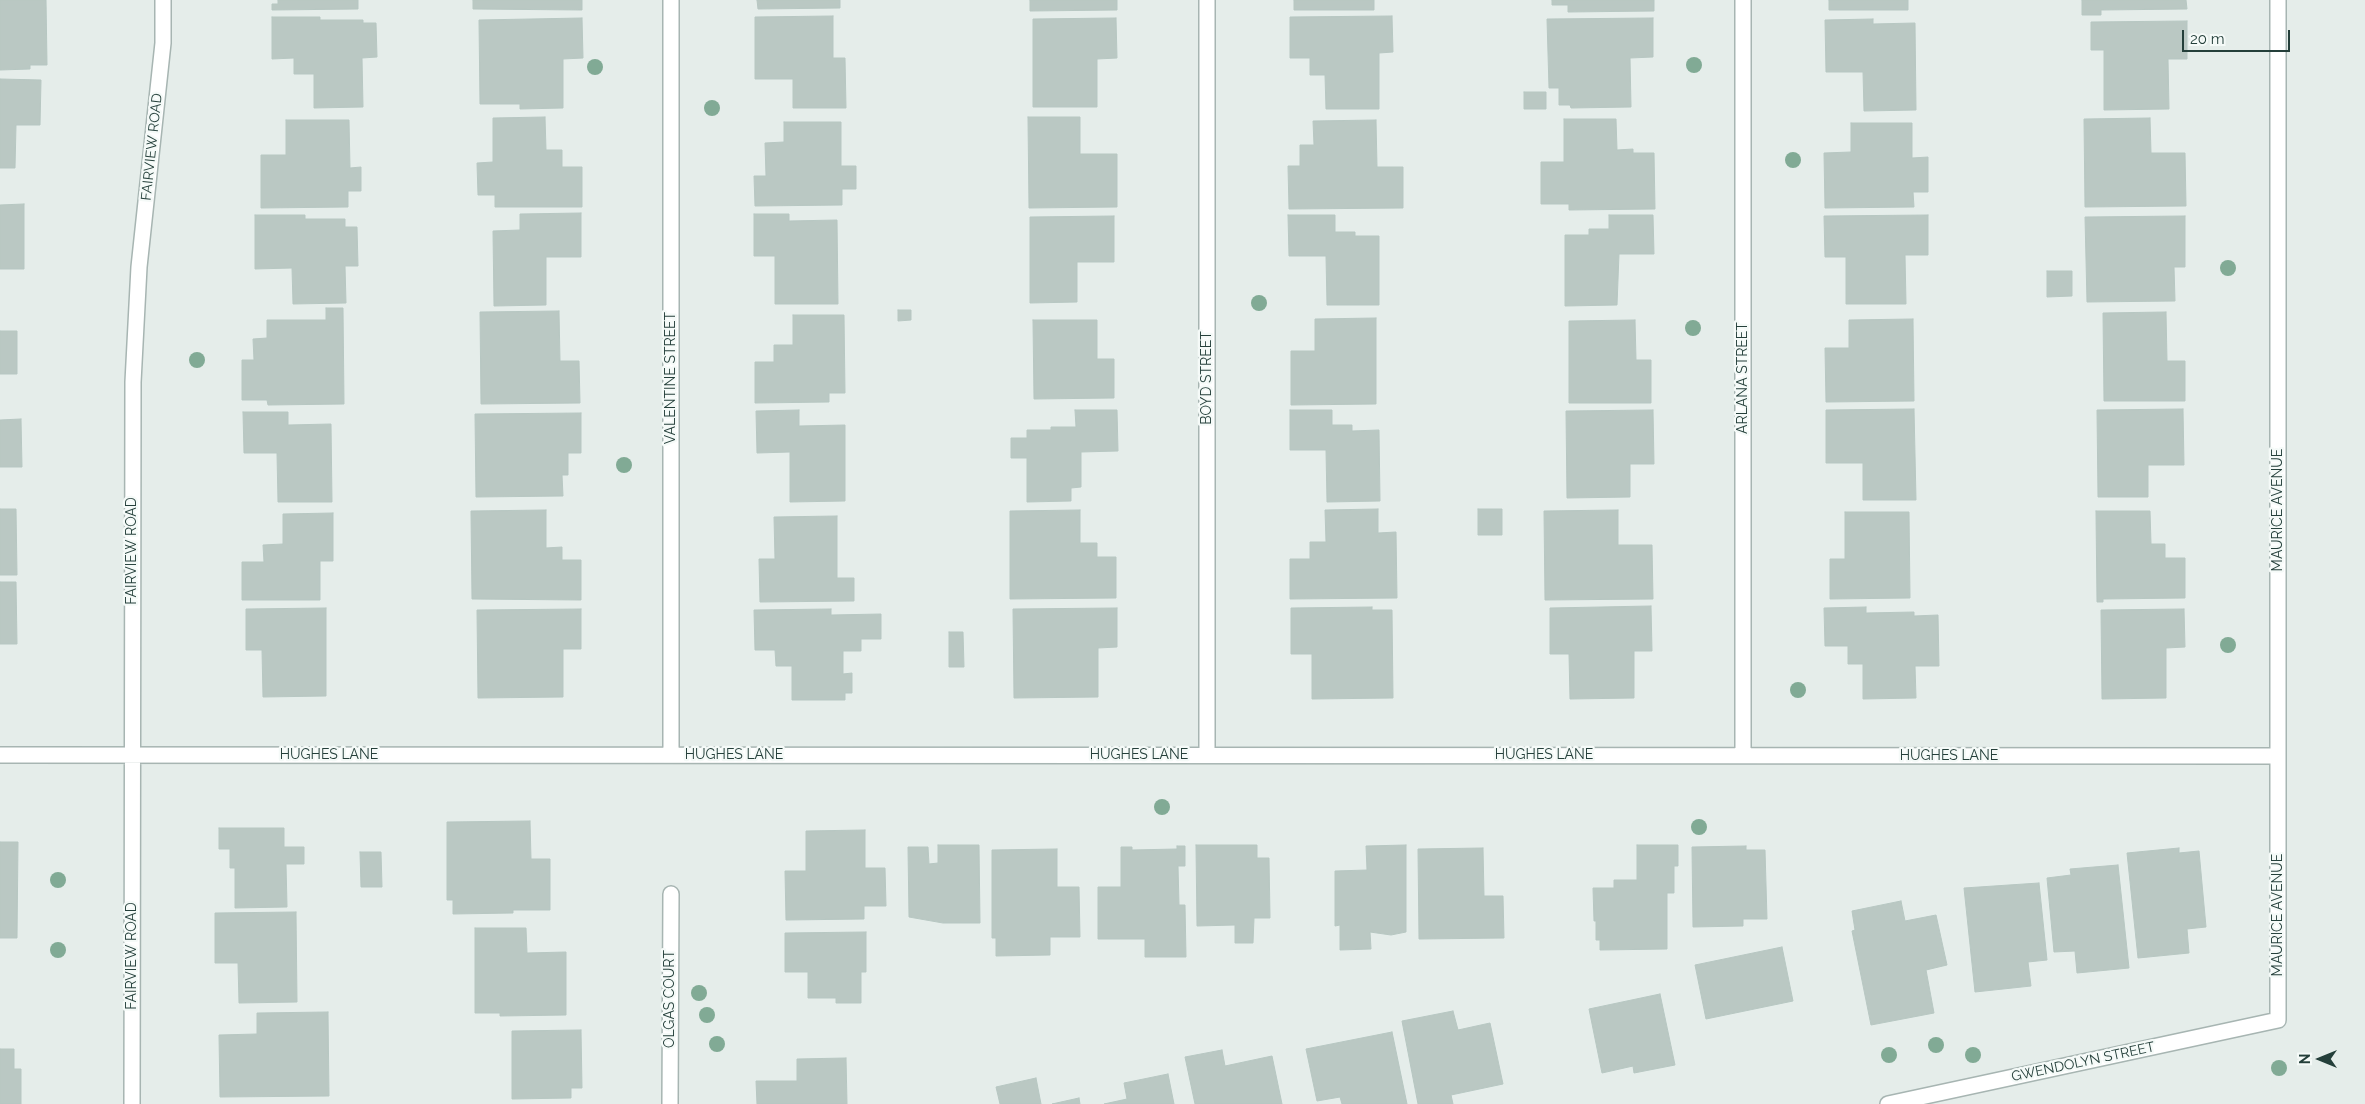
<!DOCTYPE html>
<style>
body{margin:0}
#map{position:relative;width:2365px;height:1104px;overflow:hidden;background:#e5edea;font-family:Raleway,sans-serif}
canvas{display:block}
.north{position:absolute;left:2295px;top:1034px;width:50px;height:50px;-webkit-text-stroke:4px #f5faf8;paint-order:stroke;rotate:270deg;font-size:14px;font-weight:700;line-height:20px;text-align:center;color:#243f3a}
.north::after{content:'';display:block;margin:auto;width:18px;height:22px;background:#243f3a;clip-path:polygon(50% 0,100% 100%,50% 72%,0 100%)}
.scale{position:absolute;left:2182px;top:30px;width:108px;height:22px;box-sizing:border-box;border:2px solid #243f3a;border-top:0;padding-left:6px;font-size:15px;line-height:18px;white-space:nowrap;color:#243f3a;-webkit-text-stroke:4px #f5faf8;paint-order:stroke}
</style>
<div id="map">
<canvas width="2365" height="1104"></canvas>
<div class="north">N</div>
<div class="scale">20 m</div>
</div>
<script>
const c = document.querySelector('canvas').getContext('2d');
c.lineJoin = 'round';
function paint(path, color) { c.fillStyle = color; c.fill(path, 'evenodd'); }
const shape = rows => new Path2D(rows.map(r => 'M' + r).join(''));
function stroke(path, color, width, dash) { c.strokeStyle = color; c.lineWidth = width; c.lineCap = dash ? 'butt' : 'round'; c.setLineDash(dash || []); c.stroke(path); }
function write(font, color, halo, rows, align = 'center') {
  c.font = font + ' Raleway,sans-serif'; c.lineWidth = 4.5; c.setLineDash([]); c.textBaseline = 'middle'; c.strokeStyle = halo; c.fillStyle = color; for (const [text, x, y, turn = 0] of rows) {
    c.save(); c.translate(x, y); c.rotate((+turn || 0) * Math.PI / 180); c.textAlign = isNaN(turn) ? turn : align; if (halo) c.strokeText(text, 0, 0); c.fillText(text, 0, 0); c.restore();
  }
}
const building = shape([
 [0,0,46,0,47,65,30,65,30,69,0,70,0,0],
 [278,0,358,0,358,9,272,10,272,4,278,4,278,0],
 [473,0,582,0,582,10,473,9,473,0],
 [757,0,840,0,840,8,758,9,757,0],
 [1030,0,1117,0,1117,10,1030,11,1030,0],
 [1294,0,1374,0,1374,10,1294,10,1294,0],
 [1552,0,1654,0,1654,11,1568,12,1568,5,1552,5,1552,0],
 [1829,0,1908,0,1908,10,1829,10,1829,0],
 [2082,0,2186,0,2187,9,2101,10,2101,15,2082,15,2082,0],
 [833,16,833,58,845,58,846,108,793,108,793,79,755,79,755,17,833,16],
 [1392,16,1393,52,1379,53,1379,109,1326,109,1325,75,1310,75,1310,58,1290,58,1290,17,1392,16],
 [272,17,320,17,320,20,363,20,363,23,376,23,377,57,362,58,363,107,314,108,314,74,294,74,294,58,272,59,272,17],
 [582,18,583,58,563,59,563,108,520,109,520,104,480,104,479,20,582,18],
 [1116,18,1117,58,1097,59,1097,107,1033,107,1033,19,1116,18],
 [1653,18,1653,57,1630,58,1631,107,1571,108,1570,105,1559,105,1559,88,1549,88,1547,19,1653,18],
 [1873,19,1873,24,1915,23,1916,110,1864,111,1863,72,1826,72,1825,20,1873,19],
 [2187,21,2187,59,2168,59,2169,109,2104,110,2104,50,2091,50,2091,22,2187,21],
 [0,79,41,80,40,125,16,125,15,168,0,168,0,79],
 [1524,92,1546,92,1546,109,1524,109,1524,92],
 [545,117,546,150,562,150,562,167,582,167,582,207,495,207,495,195,478,195,477,163,493,162,493,118,545,117],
 [1028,117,1080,117,1080,154,1117,154,1117,207,1029,208,1028,117],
 [2150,118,2151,153,2185,153,2186,206,2085,207,2084,119,2150,118],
 [1564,119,1616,119,1617,150,1633,149,1633,153,1654,153,1655,209,1569,210,1569,204,1541,204,1541,162,1564,162,1564,119],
 [286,120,349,120,350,168,361,167,361,191,348,191,348,207,261,208,261,155,286,155,286,120],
 [1376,120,1377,167,1403,167,1403,208,1289,209,1288,166,1300,166,1300,145,1314,145,1313,121,1376,120],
 [784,122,841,122,841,166,856,166,856,189,842,189,842,205,755,206,754,176,766,176,765,143,784,142,784,122],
 [1851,123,1912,123,1912,158,1928,157,1928,192,1913,192,1914,207,1825,208,1824,153,1851,152,1851,123],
 [24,204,24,269,0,269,0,205,24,204],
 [581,213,581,257,546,257,546,305,494,306,493,231,520,230,520,214,581,213],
 [754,214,789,214,789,221,837,220,838,304,775,304,775,256,754,256,754,214],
 [255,215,305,215,305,219,345,219,345,227,357,227,358,266,345,266,346,303,293,304,292,268,255,269,255,215],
 [1288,215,1335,215,1335,232,1355,232,1355,236,1379,236,1379,305,1327,305,1326,256,1289,256,1288,215],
 [1609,215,1653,215,1654,254,1619,254,1617,305,1565,306,1565,235,1589,235,1589,229,1609,229,1609,215],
 [1928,215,1928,255,1905,255,1906,304,1846,304,1846,257,1825,257,1824,216,1928,215],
 [1114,216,1114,262,1077,262,1077,302,1030,303,1030,217,1114,216],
 [2185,216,2185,267,2174,267,2175,301,2087,302,2085,217,2185,216],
 [2047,271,2072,271,2072,296,2047,297,2047,271],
 [326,308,343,308,344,404,268,405,267,400,242,400,242,360,254,360,253,339,267,338,267,320,326,320,326,308],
 [898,310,911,310,911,320,898,321,898,310],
 [559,311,560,361,579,361,580,403,481,404,480,312,559,311],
 [2166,312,2167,361,2185,361,2185,401,2104,401,2103,313,2166,312],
 [793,315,844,315,845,393,829,393,829,402,755,403,755,362,774,362,774,345,793,345,793,315],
 [1376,318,1376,404,1291,405,1291,351,1315,351,1315,319,1376,318],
 [1913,319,1914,401,1826,402,1825,348,1849,348,1849,320,1913,319],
 [1033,320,1097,320,1097,359,1114,359,1114,398,1034,399,1033,320],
 [1635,320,1636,360,1651,360,1651,403,1569,403,1569,321,1635,320],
 [0,331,17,331,17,374,0,374,0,331],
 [1914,409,1916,500,1863,500,1863,463,1826,463,1826,410,1914,409],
 [2183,409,2184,465,2148,465,2148,497,2098,497,2097,410,2183,409],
 [799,410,799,426,845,425,845,501,790,502,790,452,757,453,756,411,799,410],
 [1075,410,1117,410,1118,451,1081,452,1081,487,1071,488,1071,501,1027,502,1027,458,1011,458,1011,438,1027,438,1027,430,1051,430,1051,427,1076,427,1075,410],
 [1290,410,1332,410,1332,425,1352,425,1352,431,1379,430,1380,501,1327,502,1326,450,1290,450,1290,410],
 [1653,410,1654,464,1630,464,1630,497,1567,498,1566,411,1653,410],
 [243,412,288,412,288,425,331,424,332,502,278,502,277,453,244,453,243,412],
 [581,413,581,453,568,453,568,475,562,475,563,496,476,497,475,414,581,413],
 [21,419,22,467,0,467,0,420,21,419],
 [0,509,16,509,17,575,0,575,0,509],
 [1378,509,1378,533,1396,532,1397,598,1290,599,1290,559,1310,559,1310,542,1326,542,1325,510,1378,509],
 [1478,509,1502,509,1502,535,1478,535,1478,509],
 [546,510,546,548,562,547,562,560,581,560,581,600,472,599,471,511,546,510],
 [1080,510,1080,543,1097,543,1097,557,1116,557,1116,598,1010,599,1010,511,1080,510],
 [1618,510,1618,545,1652,545,1653,599,1545,600,1544,511,1618,510],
 [2096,511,2150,511,2151,544,2165,544,2165,558,2185,558,2185,598,2103,599,2103,602,2097,602,2096,511],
 [1845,512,1909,512,1910,598,1830,599,1830,559,1845,559,1845,512],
 [333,513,333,561,320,561,320,600,242,600,242,562,264,562,263,545,283,544,283,514,333,513],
 [837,516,837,578,854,578,854,601,760,602,759,559,775,559,774,517,837,516],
 [0,582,16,582,17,644,0,644,0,582],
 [1651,606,1652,651,1634,651,1634,698,1570,699,1569,654,1550,654,1550,608,1651,606],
 [1372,607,1372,610,1392,610,1393,698,1312,699,1312,654,1291,654,1291,608,1372,607],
 [1866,607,1866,613,1914,612,1914,616,1938,615,1939,666,1915,666,1916,698,1863,699,1863,664,1848,664,1848,646,1825,646,1824,608,1866,607],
 [326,608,326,696,263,697,262,650,246,650,246,609,326,608],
 [1117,608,1117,647,1098,648,1098,697,1014,698,1013,609,1117,608],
 [581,609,581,649,563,649,563,697,478,698,477,610,581,609],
 [831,609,831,615,881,614,881,639,861,639,861,651,843,651,843,674,852,673,852,693,845,693,845,700,792,700,792,666,776,666,775,650,755,650,754,610,831,609],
 [2184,609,2185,647,2166,648,2166,698,2102,699,2101,610,2184,609],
 [949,632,963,632,964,667,949,667,949,632],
 [530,821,531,859,550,859,550,910,513,910,513,913,453,914,453,900,447,900,447,822,530,821],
 [219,828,284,828,284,847,304,847,304,864,286,864,287,907,235,908,235,868,230,868,230,849,219,849,219,828],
 [865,830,865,868,885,868,886,906,864,906,864,919,786,920,785,871,806,871,806,831,865,830],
 [0,842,18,842,17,938,0,938,0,842],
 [938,845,979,845,980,923,943,923,909,917,908,847,928,847,929,864,938,863,938,845],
 [1196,845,1257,845,1257,858,1269,858,1270,918,1254,918,1253,943,1235,943,1235,925,1197,926,1196,845],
 [1406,845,1406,932,1391,935,1370,932,1371,949,1340,950,1340,925,1335,926,1335,871,1367,870,1366,846,1406,845],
 [1637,845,1678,845,1678,866,1674,866,1674,893,1667,893,1667,949,1600,950,1600,940,1596,940,1596,921,1594,921,1593,888,1614,888,1614,880,1637,880,1637,845],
 [1177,846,1185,846,1185,866,1178,866,1179,905,1185,905,1186,957,1145,957,1145,939,1098,939,1098,887,1121,887,1121,847,1132,847,1132,850,1177,849,1177,846],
 [1746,846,1746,850,1765,850,1767,919,1743,919,1743,926,1693,927,1692,847,1746,846],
 [1483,848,1484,896,1503,896,1504,938,1419,939,1418,849,1483,848],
 [2179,848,2179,853,2199,851,2206,927,2187,929,2189,953,2138,958,2127,853,2179,848],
 [1057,849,1057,887,1079,887,1080,937,1050,937,1050,955,996,956,996,938,992,938,992,850,1057,849],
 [360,852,381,852,382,887,361,887,360,852],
 [2118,865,2129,968,2077,973,2075,951,2054,952,2047,878,2071,875,2070,869,2118,865],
 [2039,883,2047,960,2028,962,2031,986,1975,992,1964,888,2039,883],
 [1901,901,1905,921,1936,915,1947,965,1926,970,1934,1013,1871,1025,1852,931,1855,930,1852,911,1901,901],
 [296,912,297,1002,239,1003,238,963,215,963,215,913,296,912],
 [475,928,526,928,527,953,566,952,566,1015,500,1016,500,1013,475,1013,475,928],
 [866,932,866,972,861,972,861,1003,836,1003,836,998,808,998,808,972,785,972,785,933,866,932],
 [1782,947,1793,1001,1706,1019,1695,965,1782,947],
 [1660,994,1675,1065,1634,1073,1633,1066,1602,1073,1589,1009,1660,994],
 [1453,1011,1458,1030,1490,1023,1503,1084,1451,1095,1453,1104,1418,1104,1402,1021,1453,1011],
 [328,1012,329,1096,220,1097,219,1035,257,1034,257,1013,328,1012],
 [581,1030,582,1088,571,1088,571,1098,512,1099,512,1031,581,1030],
 [1392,1032,1407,1104,1342,1104,1340,1097,1317,1101,1306,1049,1392,1032],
 [0,1049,14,1049,14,1069,21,1069,21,1104,0,1104,0,1049],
 [1222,1050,1225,1066,1272,1056,1282,1104,1195,1104,1185,1057,1222,1050],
 [846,1058,847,1104,757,1104,756,1081,797,1081,797,1059,846,1058],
 [1168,1074,1174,1104,1104,1104,1127,1099,1124,1083,1168,1074],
 [1036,1078,1041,1104,1000,1104,996,1087,1036,1078],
 [1079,1098,1080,1104,1052,1104,1079,1098]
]);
const minor = shape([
 [1743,0,1743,756],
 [0,755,2278,756],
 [671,755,671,0],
 [1207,755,1207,0],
 [132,1104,133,382,139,267,163,43,163,0],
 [670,1104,671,894],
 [1888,1104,2278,1020,2278,0]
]);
const trees = [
 [1694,65],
 [595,67],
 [712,108],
 [1793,160],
 [2228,268],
 [1259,303],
 [1693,328],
 [197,360],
 [624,465],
 [2228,645],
 [1798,690],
 [1162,807],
 [1699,827],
 [58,880],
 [58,950],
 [699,993],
 [707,1015],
 [717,1044],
 [1936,1045],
 [1889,1055],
 [1973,1055],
 [2279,1068]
];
const streetNames = [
 ["FAIRVIEW ROAD",152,147,-84],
 ["VALENTINE STREET",671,378,-90],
 ["BOYD STREET",1207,378,-90],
 ["ARLANA STREET",1743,378,-90],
 ["MAURICE AVENUE",2278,510,-90],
 ["FAIRVIEW ROAD",132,551,-90],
 ["HUGHES LANE",329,755],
 ["HUGHES LANE",734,755],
 ["HUGHES LANE",1139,755],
 ["HUGHES LANE",1544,755],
 ["HUGHES LANE",1949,756],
 ["MAURICE AVENUE",2278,915,-90],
 ["FAIRVIEW ROAD",132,956,-90],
 ["OLGAS COURT",670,999,-90],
 ["GWENDOLYN STREET",2083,1062,-12]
];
paint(building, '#bac8c3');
stroke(building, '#b7c7c2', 1);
stroke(minor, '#a7b5b2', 18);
stroke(minor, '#fff', 15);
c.fillStyle = '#81aa95';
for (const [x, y] of trees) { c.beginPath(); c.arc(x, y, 8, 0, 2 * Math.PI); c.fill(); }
write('14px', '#243f3a', '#f5faf8', streetNames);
</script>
